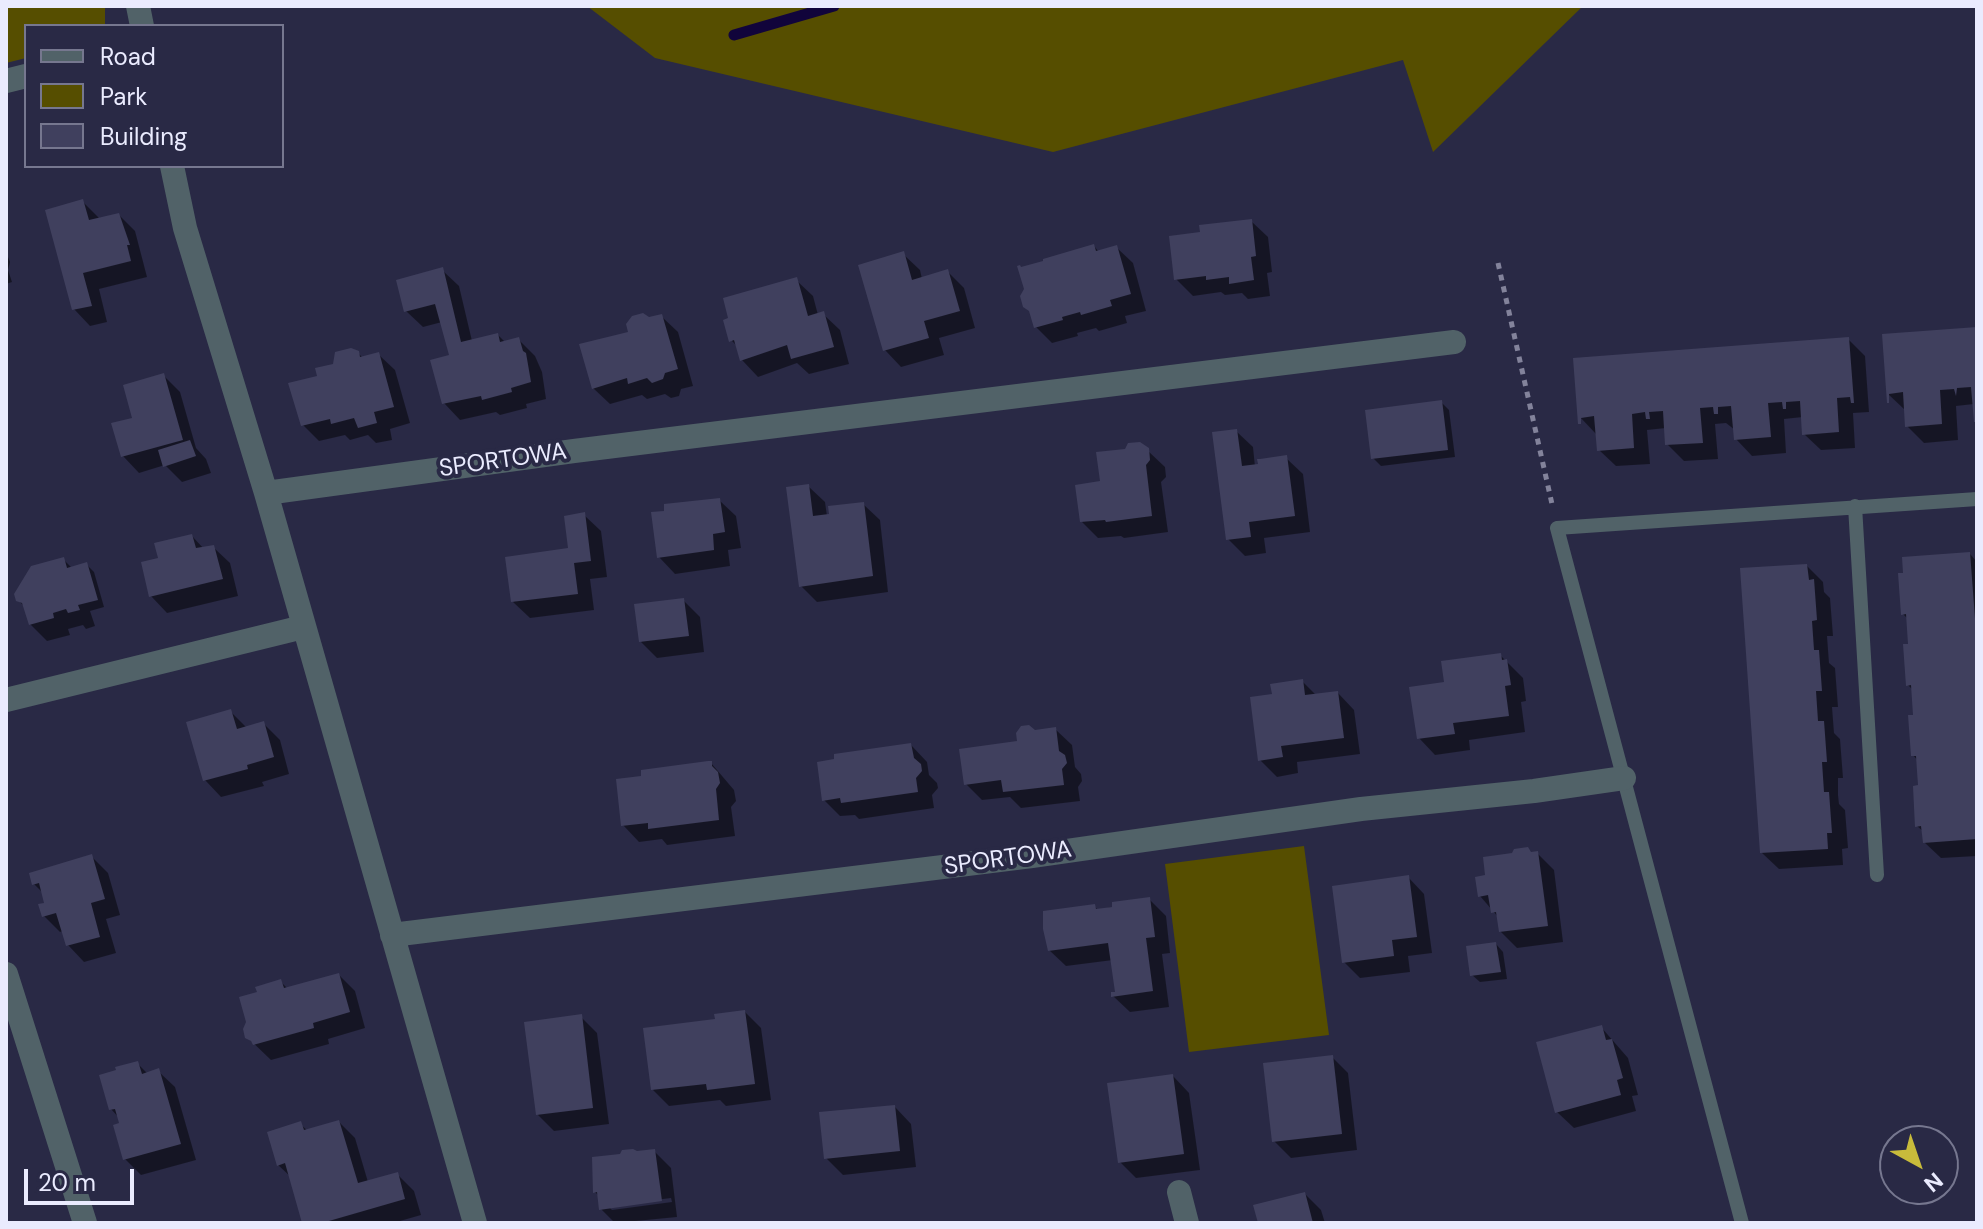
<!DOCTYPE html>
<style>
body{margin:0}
#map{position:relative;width:1983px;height:1229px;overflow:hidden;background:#292945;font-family:"DM Sans",sans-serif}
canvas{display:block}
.frame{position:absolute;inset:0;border:8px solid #eaebfe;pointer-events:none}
.legend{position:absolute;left:24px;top:24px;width:260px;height:144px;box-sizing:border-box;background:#292945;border:2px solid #76778f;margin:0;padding:10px 14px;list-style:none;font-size:24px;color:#eaebfe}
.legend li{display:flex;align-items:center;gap:16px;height:40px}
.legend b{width:40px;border:2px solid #76778f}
.north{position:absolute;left:1879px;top:1125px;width:80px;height:80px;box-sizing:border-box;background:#292945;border:2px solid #76778f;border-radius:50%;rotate:140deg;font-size:22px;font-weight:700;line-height:32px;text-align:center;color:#eaebfe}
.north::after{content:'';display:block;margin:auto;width:28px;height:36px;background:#c8bb3b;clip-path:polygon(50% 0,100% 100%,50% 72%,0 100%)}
.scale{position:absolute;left:24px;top:1169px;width:110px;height:36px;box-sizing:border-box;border:4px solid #eaebfe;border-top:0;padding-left:10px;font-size:24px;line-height:28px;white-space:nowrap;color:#eaebfe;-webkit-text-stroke:6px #292945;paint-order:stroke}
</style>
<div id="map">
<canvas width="1983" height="1229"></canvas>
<div class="frame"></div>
<ul class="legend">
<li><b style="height:10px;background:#516268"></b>Road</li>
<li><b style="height:22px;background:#564e00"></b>Park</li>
<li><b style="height:22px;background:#40405e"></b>Building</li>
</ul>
<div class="north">N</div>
<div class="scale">20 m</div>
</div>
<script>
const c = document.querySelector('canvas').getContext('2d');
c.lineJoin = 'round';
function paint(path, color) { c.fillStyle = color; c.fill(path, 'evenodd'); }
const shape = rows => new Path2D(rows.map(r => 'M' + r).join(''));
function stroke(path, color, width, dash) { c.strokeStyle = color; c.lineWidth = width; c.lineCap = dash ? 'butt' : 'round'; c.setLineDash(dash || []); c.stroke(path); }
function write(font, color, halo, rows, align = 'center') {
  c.font = font + ' "DM Sans",sans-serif'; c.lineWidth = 8; c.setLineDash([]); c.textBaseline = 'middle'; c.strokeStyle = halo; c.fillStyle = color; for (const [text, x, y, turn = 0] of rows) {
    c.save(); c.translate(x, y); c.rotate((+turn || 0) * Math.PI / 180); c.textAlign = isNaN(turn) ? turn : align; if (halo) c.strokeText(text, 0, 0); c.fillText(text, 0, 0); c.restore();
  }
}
const green = shape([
 [6,6,105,6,105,26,26,26,26,58,6,63],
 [587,6,1583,6,1433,152,1403,60,1053,152,655,58],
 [1304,846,1329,1035,1189,1052,1165,864]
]);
const shadow = shape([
 [83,202,99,218,119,215,135,231,147,277,99,289,107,322,90,326,74,309],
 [1251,221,1268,237,1272,272,1267,273,1270,296,1248,299,1242,293,1225,295,1221,292,1193,296,1176,279,1202,234],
 [1094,246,1099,252,1116,247,1133,263,1146,311,1125,316,1127,323,1099,331,1096,328,1077,333,1078,336,1052,343,1036,327],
 [6,252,10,262,8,270,12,282,6,284],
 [903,254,920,270,922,279,947,271,964,288,975,328,939,338,944,355,901,367,885,350],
 [442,270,459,286,472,341,498,335,506,343,519,340,535,356,542,372,546,399,526,404,527,408,500,415,496,412,460,420,444,403,452,356,442,322,423,327,406,311],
 [796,280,813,296,818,315,823,314,840,330,849,364,809,374,797,363,758,377,742,360,739,348,731,340],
 [661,316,678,332,693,386,681,389,679,396,671,398,665,394,647,399,642,395,610,404,593,388,630,333,649,319],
 [1977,329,1977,422,1974,404,1956,406,1958,440,1924,443,1907,426,1905,410,1888,394],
 [1848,339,1865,356,1869,412,1853,413,1855,448,1821,450,1804,434,1803,417,1784,419,1786,453,1752,456,1736,439,1735,430,1726,423,1715,424,1718,459,1684,461,1667,444,1666,428,1647,430,1650,464,1616,466,1599,450,1596,434,1580,417],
 [358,353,363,358,378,354,395,370,410,423,390,429,392,440,376,443,368,435,350,440,345,435,319,441,303,425,319,377],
 [163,375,180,392,196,448,206,459,211,473,182,482,165,465,139,473,123,456,134,419],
 [1441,402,1449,410,1455,457,1381,466,1373,458],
 [1236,431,1253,447,1255,467,1286,458,1303,474,1310,532,1264,538,1266,553,1245,556,1228,539],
 [1147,450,1165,467,1166,477,1161,482,1168,532,1124,538,1121,536,1098,538,1082,522],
 [808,486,825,502,827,516,863,504,880,520,888,592,817,602,801,586],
 [719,500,736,516,741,548,728,550,730,566,675,574,659,557],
 [584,515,601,531,607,577,590,579,594,610,530,618,513,602,570,550],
 [192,536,204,549,213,547,230,563,238,596,167,613,151,596,160,559],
 [1970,554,1977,562,1977,856,1941,858,1924,842,1924,832,1917,826,1920,787,1918,761,1913,755,1915,716,1914,691,1908,685,1910,646,1909,620,1903,614],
 [63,559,72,568,86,564,94,572,104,607,90,611,95,626,86,629,83,625,68,629,70,635,47,641,30,624,26,608,18,600],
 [1807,566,1823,582,1824,592,1830,598,1833,636,1827,636,1829,663,1835,668,1838,707,1832,707,1834,733,1840,739,1843,778,1838,778,1838,795,1839,804,1845,810,1848,848,1842,849,1843,865,1779,869,1762,853],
 [683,600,700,617,704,652,657,658,641,642],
 [1500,655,1523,678,1526,701,1521,702,1525,732,1469,740,1470,750,1435,755,1419,738,1446,683],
 [1302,681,1317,696,1338,693,1354,710,1360,754,1297,762,1298,773,1277,777,1260,760,1274,696],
 [230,711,247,728,263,723,280,740,289,774,262,782,264,786,221,797,205,780],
 [1055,729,1072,745,1075,767,1081,774,1082,781,1078,787,1080,801,1021,808,1010,797,982,800,966,784,1034,732],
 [911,745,927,762,929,775,937,783,938,788,932,795,934,808,859,819,855,815,840,816,824,800],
 [711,763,734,790,736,801,731,807,735,836,667,845,662,839,639,842,623,825],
 [1537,853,1554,870,1563,942,1517,948,1500,931,1499,918,1480,896,1488,877,1513,855],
 [92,857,108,873,120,915,106,919,116,953,84,962,68,945,63,931,60,932,44,916,47,904,44,894,34,884],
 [1408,877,1424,894,1432,953,1408,956,1410,972,1360,978,1344,962],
 [1149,899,1166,916,1170,953,1162,954,1169,1007,1130,1012,1113,996,1118,993,1113,960,1066,966,1049,950,1094,906,1098,910],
 [1496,944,1503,952,1507,979,1480,982,1472,975],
 [339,975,355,991,365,1028,328,1039,329,1044,271,1060,247,1037,248,1023,260,993,280,981,288,989],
 [745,1012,761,1028,771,1100,726,1106,720,1100,669,1106,653,1090,717,1021],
 [581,1017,597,1033,609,1124,554,1131,538,1115],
 [1601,1027,1628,1058,1638,1095,1632,1096,1636,1111,1574,1128,1557,1112],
 [1332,1057,1348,1073,1357,1150,1291,1158,1274,1141],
 [137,1063,148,1074,158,1071,175,1087,196,1160,141,1175,125,1159,120,1119,111,1109],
 [1173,1076,1189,1093,1200,1170,1136,1178,1120,1162],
 [895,1107,911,1124,916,1167,843,1175,826,1158],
 [339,1122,355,1138,368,1182,397,1174,414,1191,421,1215,393,1223,304,1223,291,1177,278,1165,300,1124,308,1131],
 [654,1151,671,1168,677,1217,615,1223,601,1209,599,1196,595,1192],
 [671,1198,672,1202,612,1210,608,1206],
 [1305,1194,1321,1210,1325,1223,1260,1223]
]);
const stream = shape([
 [734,35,834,6]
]);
const building = shape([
 [83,199,89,220,119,213,130,245,127,245,131,261,83,273,92,306,72,310,45,210],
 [1252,219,1256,256,1251,257,1254,280,1229,284,1229,277,1206,280,1206,276,1174,280,1169,236,1200,232,1199,225],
 [1094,244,1096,251,1117,245,1131,294,1110,300,1112,306,1081,315,1080,312,1062,317,1063,320,1034,328,1029,311,1023,307,1020,296,1024,289,1017,266,1020,265,1021,267,1043,261,1043,259],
 [904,251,912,280,948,269,960,311,924,321,929,338,883,351,858,265],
 [443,267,461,342,498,333,500,342,519,337,523,351,526,353,531,382,511,388,512,392,482,400,481,396,442,404,430,360,449,355,435,304,404,312,396,280],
 [797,277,808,316,824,311,834,347,791,359,787,345,740,361,734,340,729,342,723,320,728,318,723,298],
 [643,313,649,317,662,314,678,369,665,373,663,379,652,383,647,378,628,384,627,378,592,389,579,344,628,332,626,324,632,316],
 [1977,327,1977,422,1974,422,1971,387,1957,388,1956,396,1954,389,1940,390,1942,424,1905,427,1903,392,1889,394,1889,403,1887,403,1882,334],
 [1849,337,1854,403,1851,403,1850,397,1837,398,1839,432,1802,435,1800,401,1786,402,1786,409,1783,409,1782,402,1768,403,1771,437,1734,440,1731,406,1718,407,1718,414,1714,414,1713,407,1700,408,1703,443,1665,445,1663,411,1649,412,1650,419,1646,419,1645,412,1632,414,1634,448,1597,451,1594,416,1581,418,1581,424,1578,424,1573,358],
 [351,348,359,351,360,357,379,352,394,407,374,412,377,423,358,428,354,418,331,424,330,419,301,426,288,383,317,376,315,368,333,364,335,352],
 [164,373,183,440,121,457,111,423,132,418,123,385],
 [1442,400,1448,450,1371,459,1365,410],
 [1237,429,1242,466,1258,464,1257,459,1260,459,1287,455,1295,516,1249,522,1251,537,1226,540,1212,432],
 [190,440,196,456,163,467,158,450],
 [1140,442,1149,448,1150,460,1146,465,1152,516,1106,522,1105,520,1080,522,1075,485,1100,481,1096,452,1125,449,1128,443],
 [809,484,813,516,829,514,828,506,864,502,873,576,799,587,786,487],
 [720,498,725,532,713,534,714,550,657,558,651,512,664,511,664,504],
 [585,512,591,561,574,563,578,594,511,602,505,557,568,548,564,516],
 [192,534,196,548,214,545,223,579,149,597,141,562,158,558,154,543],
 [1970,552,1977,645,1977,839,1923,843,1921,826,1915,827,1913,786,1918,785,1917,771,1916,756,1911,756,1908,715,1913,715,1911,685,1906,686,1903,644,1908,644,1906,614,1901,615,1898,573,1903,573,1902,557],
 [64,557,67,568,87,562,98,600,78,605,80,610,68,613,66,609,53,613,54,618,29,625,22,603,16,601,14,594,31,566],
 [1807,564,1809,580,1814,579,1817,620,1812,621,1814,650,1819,650,1822,691,1816,691,1818,721,1824,721,1827,762,1822,762,1824,792,1829,792,1832,833,1827,833,1828,849,1760,853,1740,568],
 [684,598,689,636,639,642,634,604],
 [1501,653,1502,660,1507,659,1511,685,1505,686,1509,716,1453,723,1455,734,1417,739,1409,687,1444,682,1441,661],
 [1303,679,1305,695,1338,691,1344,738,1281,746,1283,757,1258,761,1250,697,1272,694,1270,684],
 [231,709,237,729,264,721,274,757,247,765,248,769,203,781,186,722],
 [1029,725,1035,730,1056,727,1059,751,1065,755,1067,763,1062,769,1064,785,1003,792,1001,780,964,785,959,749,1017,741,1016,733,1021,726],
 [911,743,914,758,921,764,922,771,916,778,918,792,841,803,840,798,822,801,817,762,834,759,834,754],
 [708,761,712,761,712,766,718,772,720,783,716,789,719,820,648,829,648,823,621,826,616,779,641,776,641,770],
 [1528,847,1531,852,1538,851,1548,926,1499,932,1496,912,1491,913,1488,895,1478,897,1475,877,1485,875,1483,857,1512,853,1514,849],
 [92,854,105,899,91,903,100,937,66,946,56,913,42,917,38,904,44,903,39,883,32,885,29,873],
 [1409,875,1417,937,1392,940,1394,956,1342,963,1332,886],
 [1150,897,1155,937,1146,938,1153,991,1111,997,1111,992,1115,992,1108,943,1048,951,1043,929,1043,911,1095,904,1096,909,1112,907,1112,902],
 [1496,942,1501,972,1470,976,1466,946],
 [339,973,350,1012,313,1023,314,1028,253,1045,251,1041,245,1038,243,1029,246,1022,239,997,257,992,255,987,281,979,284,988],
 [745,1010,755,1084,707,1090,706,1084,651,1090,643,1028,715,1019,714,1014],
 [582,1014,593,1108,536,1115,524,1022],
 [1602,1025,1606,1040,1612,1039,1623,1078,1617,1080,1621,1095,1555,1113,1536,1042],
 [1333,1055,1342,1134,1272,1142,1263,1063],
 [138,1061,142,1074,159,1068,181,1144,123,1160,113,1125,119,1123,115,1109,109,1110,99,1075,116,1070,115,1067],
 [1173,1074,1184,1154,1118,1163,1107,1083],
 [895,1105,900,1151,824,1159,819,1112],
 [339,1120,358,1183,398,1172,405,1199,322,1223,302,1223,285,1163,277,1166,267,1132,301,1121,304,1130],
 [633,1149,637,1151,655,1149,662,1201,599,1210,597,1192,593,1193,592,1157,620,1154,622,1150],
 [1305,1192,1313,1223,1258,1223,1253,1205]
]);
const path = shape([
 [1498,263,1552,504]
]);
const lane = shape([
 [1855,506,1877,875],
 [1742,1223,1557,528,1977,499]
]);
const street = shape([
 [138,6,142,26],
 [6,81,26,76],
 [172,166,185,228,266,493,475,1223],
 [266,493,574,451,1454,342],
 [6,700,303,627],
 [392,935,1032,856,1361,809,1534,791,1624,778],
 [6,974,85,1223],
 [1179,1192,1187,1223]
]);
const streetNames = [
 ["SPORTOWA",503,461,-8],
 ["SPORTOWA",1008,859,-8]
];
paint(green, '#564e00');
paint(shadow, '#0007');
stroke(stream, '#11043b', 11);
paint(building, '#40405e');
stroke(path, '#83839b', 5, [6, 6]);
stroke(lane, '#516268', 14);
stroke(street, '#516268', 24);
write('24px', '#eaebfe', '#292945', streetNames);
</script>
